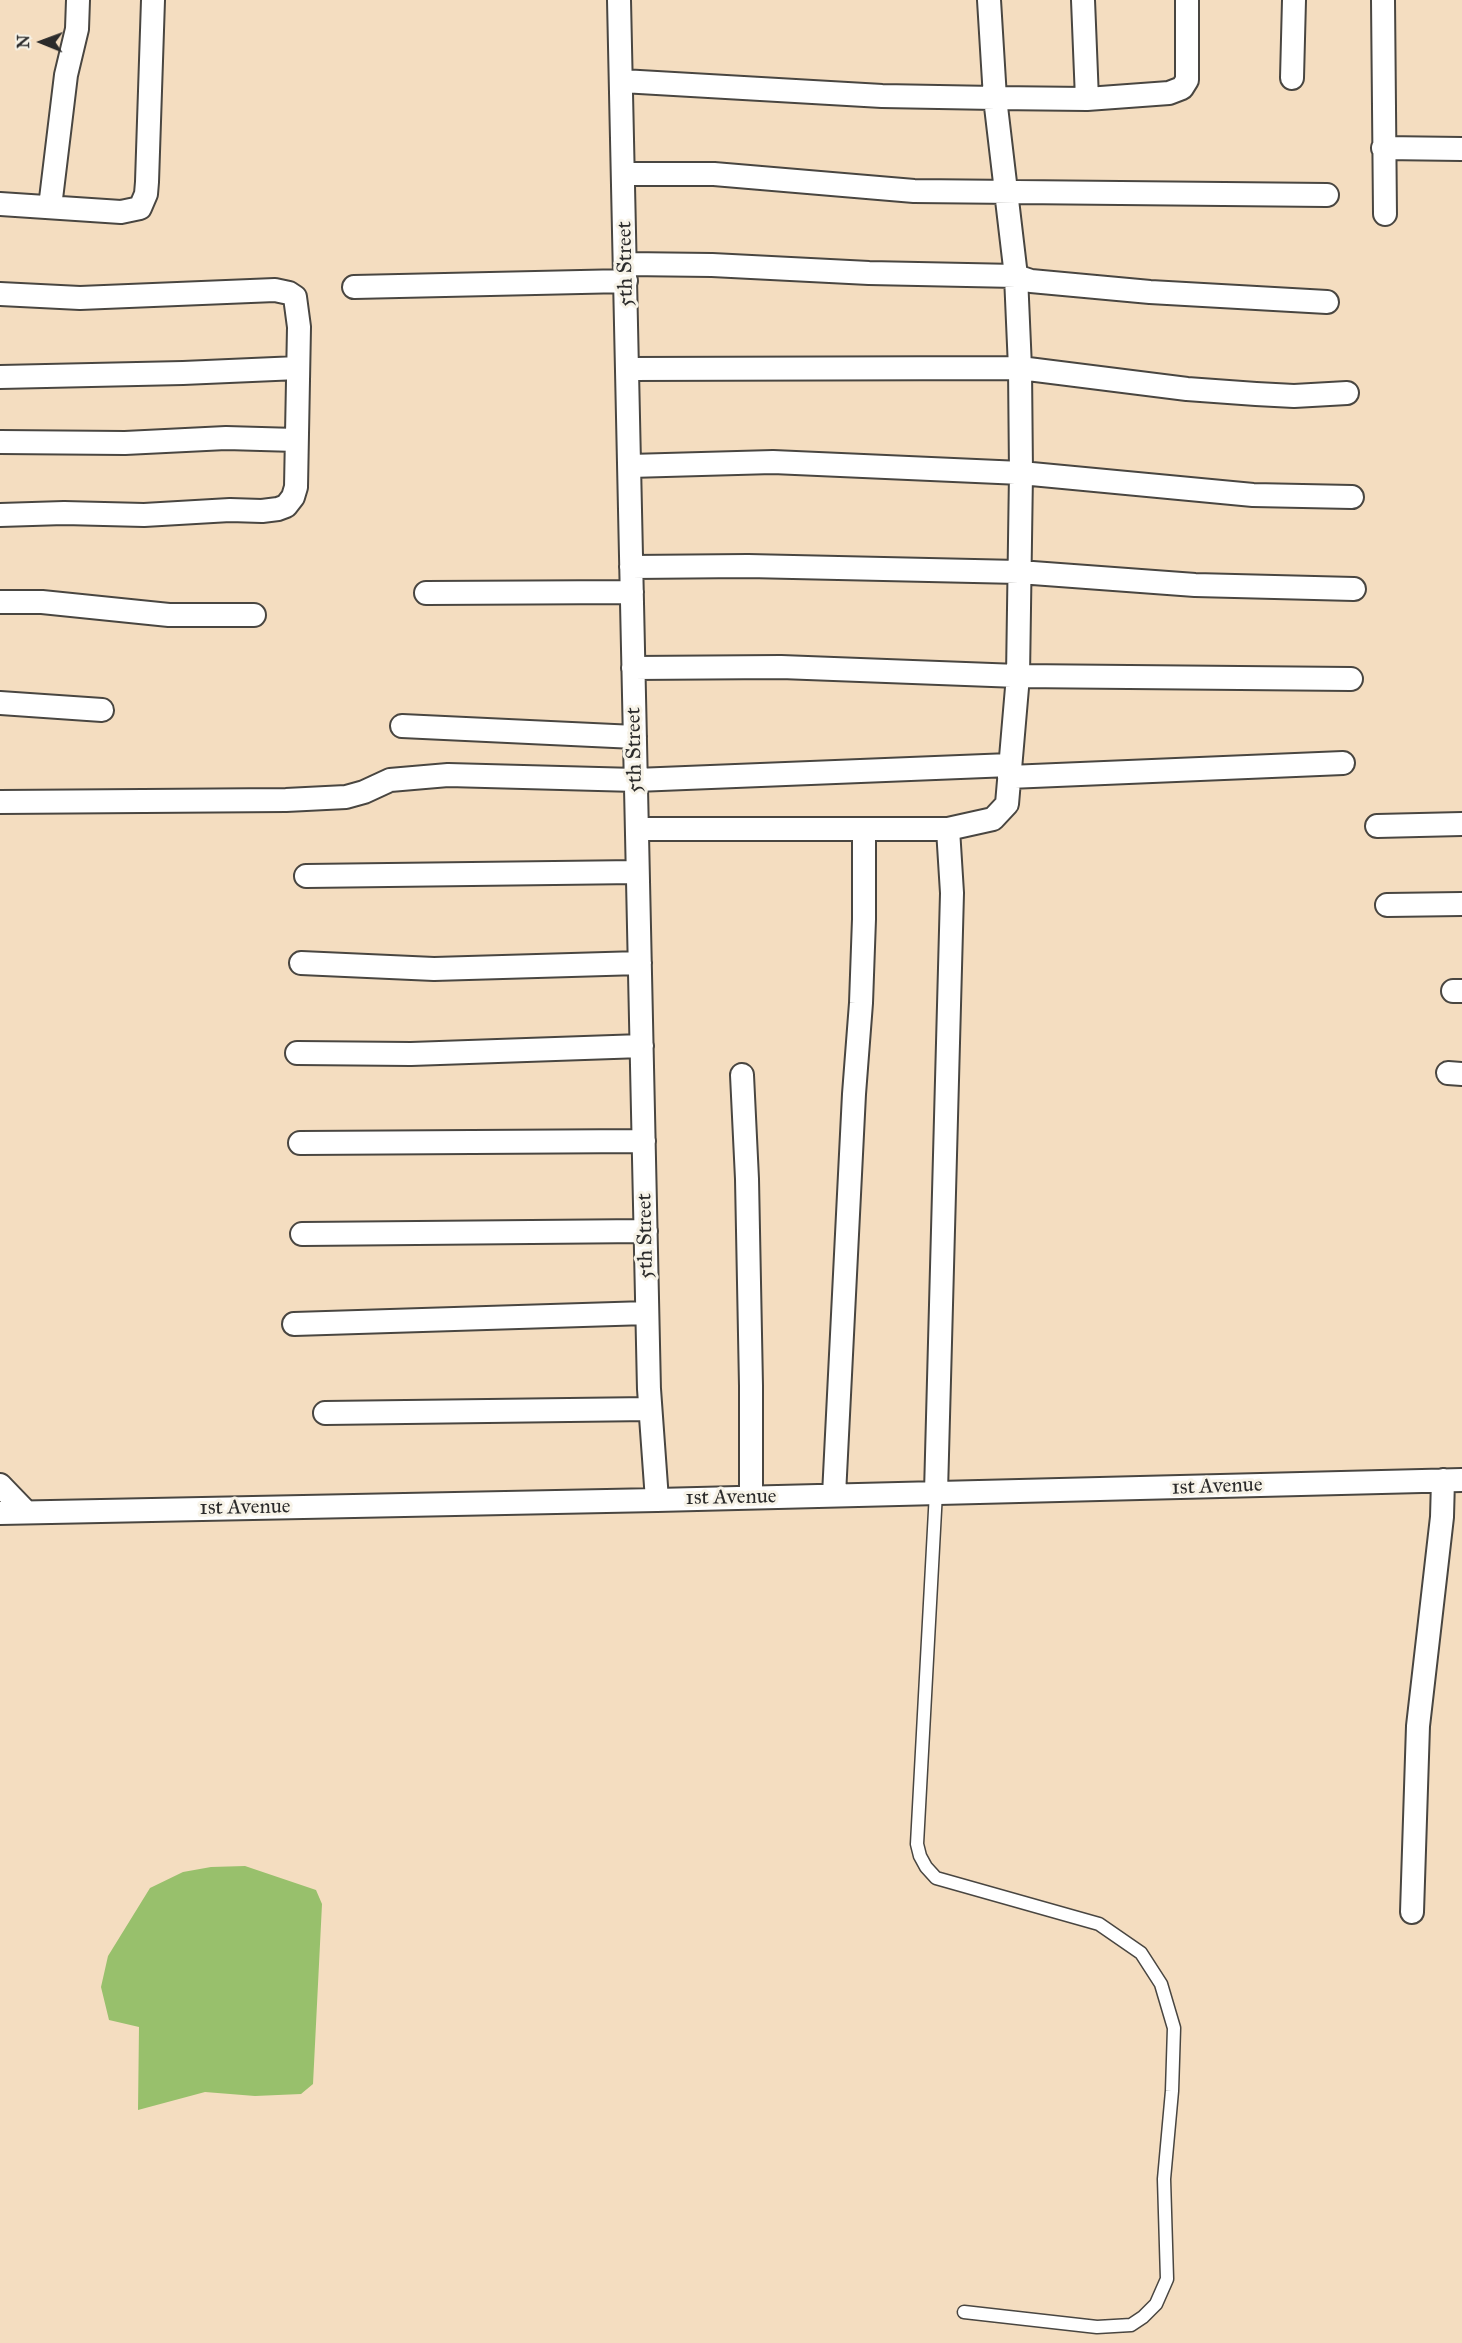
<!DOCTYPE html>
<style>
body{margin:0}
#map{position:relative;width:1462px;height:2343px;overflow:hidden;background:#f4ddc0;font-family:"IM FELL Great Primer",serif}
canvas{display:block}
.north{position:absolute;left:12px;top:12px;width:60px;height:60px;-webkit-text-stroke:4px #f7f3e8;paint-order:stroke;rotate:271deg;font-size:16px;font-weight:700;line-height:24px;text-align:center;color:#2b2b2b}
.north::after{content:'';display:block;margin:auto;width:21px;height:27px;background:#2b2b2b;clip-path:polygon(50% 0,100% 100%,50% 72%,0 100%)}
</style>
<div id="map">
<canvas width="1462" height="2343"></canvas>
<div class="north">N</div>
</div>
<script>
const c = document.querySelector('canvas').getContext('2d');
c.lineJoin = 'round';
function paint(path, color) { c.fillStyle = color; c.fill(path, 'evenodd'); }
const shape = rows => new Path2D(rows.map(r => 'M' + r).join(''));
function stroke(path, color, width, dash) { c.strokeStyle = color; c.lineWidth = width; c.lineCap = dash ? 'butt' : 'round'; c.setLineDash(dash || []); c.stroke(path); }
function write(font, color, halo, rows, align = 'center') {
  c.font = font + ' "IM FELL Great Primer",serif'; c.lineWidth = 6; c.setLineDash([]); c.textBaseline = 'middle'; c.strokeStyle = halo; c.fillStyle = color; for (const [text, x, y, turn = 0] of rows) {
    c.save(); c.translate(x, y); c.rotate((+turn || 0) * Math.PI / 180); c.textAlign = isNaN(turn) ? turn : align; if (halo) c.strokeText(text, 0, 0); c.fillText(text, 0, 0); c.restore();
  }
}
const green = shape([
 [245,1866,316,1890,322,1904,313,2084,301,2094,255,2096,205,2092,138,2110,139,2027,109,2020,101,1987,108,1956,150,1888,183,1872,211,1867]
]);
const lane = shape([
 [936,1492,917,1844,920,1856,926,1867,936,1878,1099,1924,1141,1953,1161,1984,1174,2028,1172,2091,1164,2179,1167,2279,1156,2304,1143,2317,1131,2325,1097,2327,964,2312]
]);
const street = shape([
 [619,0,649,1389,657,1500],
 [1083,0,1087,99],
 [1383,0,1385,214],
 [1292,78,1294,0],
 [622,81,882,96,995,98,1087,99,1169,93,1182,88,1187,80,1187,0],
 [1383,148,1462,149],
 [624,174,714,174,914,191,1327,195],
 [0,204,121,212,140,208,146,194,147,182,153,0],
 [50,207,66,75,77,29,78,0],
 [626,264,712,265,869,273,1016,276,1031,281,1150,292,1327,302],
 [354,287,626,281],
 [0,294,80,298,275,290,289,293,295,297,299,327,296,487,293,497,286,506,278,509,262,511,230,510,144,515,64,513,0,515],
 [628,369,1020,368,1187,389,1256,394,1294,396,1347,393],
 [0,377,183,373,298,368],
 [0,442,125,443,226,438,296,440],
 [630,466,773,462,1021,473,1253,495,1352,497],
 [631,567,748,566,1019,572,1195,585,1354,589],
 [426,593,632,592],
 [0,602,42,602,169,615,254,615],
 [633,668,781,667,1018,676,1351,679],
 [0,703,102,710],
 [402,726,635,737],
 [1009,777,1343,763],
 [0,802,286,800,346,797,364,792,390,780,448,775,636,780,1010,765],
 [1377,826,1462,824],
 [637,829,948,829,993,819,1007,804,1018,676,1021,473,1020,368,1016,276,995,98,989,0],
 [306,876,637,872],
 [1387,905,1462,904],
 [301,963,434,969,640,963],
 [1453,991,1462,991],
 [297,1053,411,1054,642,1046],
 [1448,1073,1462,1074],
 [742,1075,747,1179,751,1386,751,1497],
 [300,1143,644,1141],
 [302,1234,646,1231],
 [294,1324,647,1313],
 [325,1413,650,1409],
 [0,1485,26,1512],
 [936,1492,952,893,948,829],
 [834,1495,854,1094,861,1003,864,919,864,829],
 [0,1513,657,1500,1462,1480],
 [1412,1912,1418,1726,1442,1517,1443,1480]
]);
const streetNames = [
 ["5th Street",626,264,-91],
 ["5th Street",635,750,-91],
 ["5th Street",646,1236,-91],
 ["1st Avenue",1217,1487,-2],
 ["1st Avenue",731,1498,-1],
 ["1st Avenue",245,1508,-1]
];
paint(green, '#98c06c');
stroke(lane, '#494641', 15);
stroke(street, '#494641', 26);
stroke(lane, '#fff', 12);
stroke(street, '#fff', 22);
write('21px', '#2b2b2b', '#f7f3e8', streetNames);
</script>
